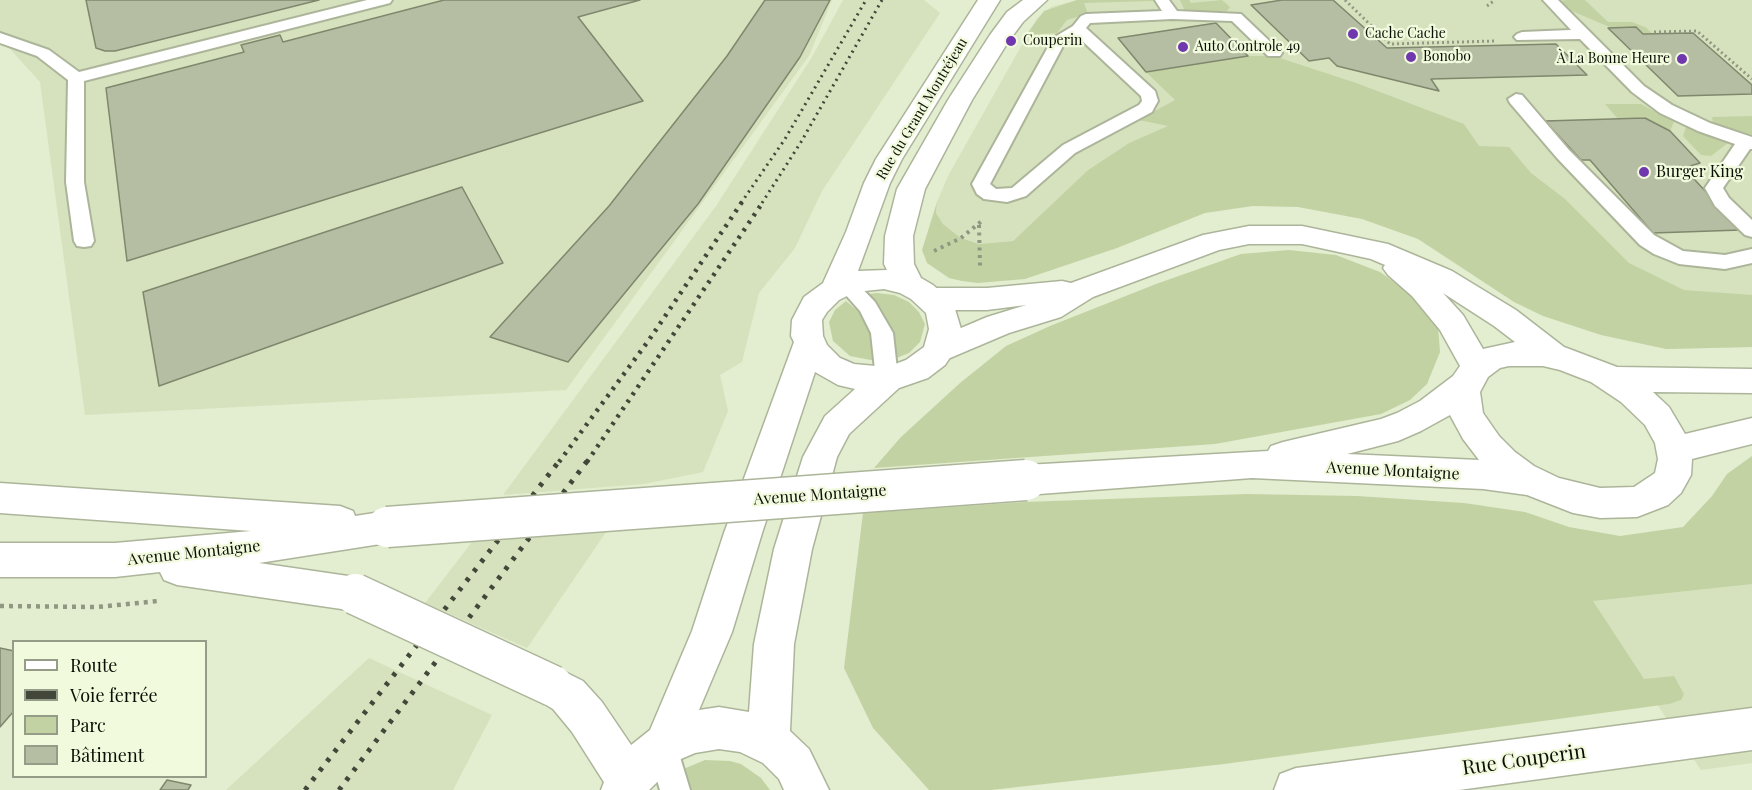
<!DOCTYPE html>
<meta charset="utf-8">
<style>
body{margin:0}
#map{position:relative;width:1752px;height:790px;overflow:hidden;background:#e3edd0;font-family:"Playfair Display",serif}
canvas{display:block}
.legend{position:absolute;left:12px;top:640px;width:195px;height:138px;box-sizing:border-box;background:#f1fadd;border:2px solid #959c87;margin:0;padding:8px 10px;list-style:none;font-size:18px;color:#0b0e05}
.legend li{display:flex;align-items:center;gap:12px;height:30px}
.legend b{width:30px;border:2px solid #959c87}
</style>
<div id="map">
<canvas width="1752" height="790"></canvas>
<ul class="legend">
<li><b style="height:8px;background:#fff"></b>Route</li>
<li><b style="height:8px;background:#424739"></b>Voie ferrée</li>
<li><b style="height:16px;background:#c3d2a3"></b>Parc</li>
<li><b style="height:16px;background:#b5bea3"></b>Bâtiment</li>
</ul>
</div>
<script>
const c = document.querySelector('canvas').getContext('2d');
c.lineJoin = 'round';
function paint(path, color) { c.fillStyle = color; c.fill(path, 'evenodd'); }
const shape = rows => new Path2D(rows.map(r => 'M' + r).join(''));
function stroke(path, color, width, dash) { c.strokeStyle = color; c.lineWidth = width; c.lineCap = dash ? 'butt' : 'round'; c.setLineDash(dash || []); c.stroke(path); }
function write(font, color, halo, rows, align = 'center') {
  c.font = font + ' "Playfair Display",serif'; c.lineWidth = 4.5; c.setLineDash([]); c.textBaseline = 'middle'; c.strokeStyle = halo; c.fillStyle = color; for (const [text, x, y, turn = 0] of rows) {
    c.save(); c.translate(x, y); c.rotate((+turn || 0) * Math.PI / 180); c.textAlign = isNaN(turn) ? turn : align; if (halo) c.strokeText(text, 0, 0); c.fillText(text, 0, 0); c.restore();
  }
}
const built = shape([
 [0,0,832,0,809,56,566,390,85,415,40,82,0,38],
 [843,0,924,0,940,13,822,191,795,248,759,293,742,362,720,375,728,411,703,472,644,484,503,495,716,206,812,57],
 [1077,0,1752,0,1752,347,1666,349,1513,169,1141,121,1170,126,1129,143,1088,170,1013,241,979,244,961,238,943,224,936,213,937,202,948,176,1037,18,1051,7],
 [1752,519,1752,763,1701,770,1560,559],
 [606,532,527,648,425,603,472,542],
 [369,658,492,715,453,790,226,790]
]);
const green = shape([
 [1077,0,1153,0,1153,1,1084,3,1088,14,1067,20,1057,33,1026,35,1044,11],
 [1180,0,1189,0,1191,3,1222,0,1230,7,1227,11,1185,11],
 [1566,0,1585,0,1608,22,1632,22,1645,27,1652,33,1643,34,1636,27,1612,28,1567,9,1561,1],
 [1248,56,1274,56,1359,84,1464,124,1479,146,1509,147,1531,173,1565,199,1629,263,1684,290,1752,295,1752,347,1666,349,1601,335,1543,316,1514,302,1418,239,1362,219,1298,207,1253,206,1205,213,1117,248,1025,279,978,283,962,281,949,278,927,263,922,250,937,202,936,213,943,224,961,238,979,244,1013,241,1088,170,1129,143,1168,126,1138,120,1175,100,1146,72],
 [1641,104,1674,122,1670,131,1645,118,1618,119,1605,104],
 [1752,116,1752,135,1713,123,1712,117],
 [1686,127,1697,132,1728,143,1711,156,1701,155,1683,136],
 [1289,250,1336,255,1380,272,1417,299,1438,327,1440,352,1427,384,1410,400,1381,414,1215,444,874,468,901,437,960,383,1006,346,1050,326,1156,284,1241,254],
 [877,293,894,295,909,302,919,312,925,324,920,342,909,353,894,359,861,295],
 [846,301,859,312,869,325,874,337,876,361,850,356,833,341,829,322,835,310],
 [1752,456,1752,584,1593,601,1644,679,1674,676,1684,694,1681,700,1669,704,1224,764,991,790,929,790,873,728,844,668,863,513,1025,502,1247,494,1357,496,1464,503,1525,512,1569,527,1620,536,1683,527,1712,496,1727,474],
 [705,760,730,761,741,764,761,778,770,790,689,790,681,770]
]);
const building = shape([
 [86,0,319,0,115,51,105,51,96,48,86,0],
 [444,0,640,0,578,17,643,101,127,261,106,88,244,52,241,45,280,35,283,42,444,0],
 [765,0,830,0,800,57,698,204,568,362,490,337,609,206,727,56,765,0],
 [1282,0,1333,0,1387,48,1556,44,1587,75,1431,79,1439,91,1337,66,1329,58,1309,61,1251,5,1282,0],
 [1216,23,1248,56,1146,72,1118,38,1216,23],
 [1636,27,1643,34,1693,33,1752,85,1752,94,1678,96,1608,28,1636,27],
 [1645,118,1670,131,1700,163,1684,168,1741,230,1653,233,1590,160,1581,160,1545,121,1645,118],
 [462,187,503,263,159,386,143,292,462,187],
 [0,648,14,651,14,711,0,727,0,648],
 [167,780,191,785,188,790,160,790,167,780]
]);
const pathFar2 = shape([
 [1345,0,1390,44,1495,41],
 [1487,6,1495,0],
 [1654,32,1697,31,1752,79]
]);
const pathFar1 = shape([
 [979,225,980,266],
 [934,251,961,238,983,220]
]);
const path = shape([
 [0,606,97,607,158,601]
]);
const service = shape([
 [367,0,392,0,390,3,84,81,84,182,94,241,91,246,84,247,77,246,74,241,66,182,68,80,37,56,0,43,0,33,49,50,79,72,367,0],
 [1155,0,1169,0,1177,11,1241,14,1282,53,1280,56,1268,56,1232,21,1172,19,1090,23,1086,28,1155,91,1158,101,1154,108,1152,112,1075,153,1026,196,1007,202,984,199,977,194,972,184,1053,38,1073,26,1081,16,1086,14,1162,11,1155,0],
 [1077,36,1141,96,1142,101,1139,105,1063,145,1012,188,996,189,990,184,1064,44,1077,36],
 [1543,0,1558,0,1644,86,1672,105,1710,123,1752,137,1752,149,1750,149,1723,188,1729,198,1752,220,1752,237,1745,235,1715,206,1705,188,1735,144,1698,131,1660,113,1632,92,1580,39,1517,40,1514,37,1517,34,1522,32,1571,30,1543,0],
 [1516,94,1522,95,1569,150,1654,235,1683,251,1725,255,1752,249,1752,263,1725,269,1679,264,1654,254,1640,245,1557,158,1510,103,1508,99,1516,94],
 [846,277,853,279,875,302,893,333,898,379,895,385,887,387,879,385,876,379,871,333,860,311,836,284,839,279,846,277],
 [666,729,676,734,681,744,680,757,690,790,660,790,650,757,651,744,656,734,666,729]
]);
const minor = shape([
 [1752,708,1752,750,1459,790,1274,790,1280,774,1296,768,1752,708]
]);
const tertiary = shape([
 [978,0,1000,0,902,159,890,183,858,271,887,270,884,264,885,236,897,189,948,100,990,35,1007,12,1023,0,1047,0,1023,22,1008,42,972,100,925,189,913,236,914,264,921,278,933,285,951,301,955,309,961,329,955,350,945,365,928,378,899,388,849,434,837,457,812,549,794,644,790,731,809,749,829,790,784,790,779,779,763,763,740,752,719,749,695,753,681,759,649,790,601,790,607,774,621,753,650,730,692,631,724,533,794,342,791,336,792,320,804,297,823,283,846,232,864,183,876,159,978,0],
 [884,289,900,293,911,299,926,313,929,329,924,347,906,360,887,367,854,364,840,358,827,345,823,336,822,320,827,312,839,300,855,292,884,289],
 [815,372,838,385,855,389,825,416,803,457,774,549,754,644,749,712,719,707,699,710,732,632,762,533,815,372]
]);
const secondary = shape([
 [1249,226,1302,226,1388,244,1452,271,1516,310,1564,347,1617,367,1752,369,1752,393,1653,392,1669,407,1685,434,1752,418,1752,444,1692,459,1691,475,1681,493,1668,505,1637,517,1600,518,1573,513,1527,495,1483,489,1252,478,1026,495,1013,490,1008,480,1013,470,1026,465,1268,451,1271,446,1283,442,1381,419,1397,413,1420,401,1453,376,1460,366,1440,330,1412,296,1388,275,1383,268,1385,265,1371,259,1302,244,1249,244,1219,250,1093,297,1061,317,1009,333,950,358,939,362,928,358,923,350,928,342,987,317,1026,305,987,310,932,310,921,306,917,299,921,292,932,288,987,288,1062,281,1071,283,1203,235,1249,226],
 [1443,293,1494,326,1515,342,1483,349,1463,315,1443,293],
 [1509,366,1543,366,1560,370,1591,382,1621,402,1645,425,1655,443,1658,459,1655,473,1634,487,1600,488,1559,478,1534,466,1515,452,1499,436,1483,413,1480,392,1488,377,1500,368,1509,366],
 [1450,415,1463,439,1479,460,1347,454,1398,441,1421,431,1450,415],
 [0,483,340,506,353,511,355,516,387,511,400,516,405,527,400,538,387,543,259,563,355,577,369,582,374,594,369,606,355,611,177,585,164,580,160,572,115,577,0,577,0,543,115,543,251,531,0,513,0,483],
 [553,666,583,681,602,702,644,764,650,780,646,790,609,790,572,732,553,709,538,700,532,686,538,672,553,666]
]);
const railFar2 = shape([
 [741,203,785,139,866,0],
 [762,203,801,142,882,0]
]);
const railFar1 = shape([
 [559,462,649,340,742,202],
 [587,462,763,202]
]);
const rail = shape([
 [305,790,560,460],
 [339,790,588,460]
]);
const secondaryBridge = shape([
 [387,527,1026,480],
 [355,594,553,686]
]);
const markers = [
 [1353,34,6,"#7037ae"],
 [1011,41,6,"#7037ae"],
 [1183,47,6,"#7037ae"],
 [1411,57,6,"#7037ae"],
 [1682,59,6,"#7037ae"],
 [1644,172,6,"#7037ae"]
];
const farPoinames = [
 ["Cache Cache",1365,34],
 ["Couperin",1023,41],
 ["Auto Controle 49",1195,47],
 ["Bonobo",1423,57],
 ["À La Bonne Heure",1670,59,"right"]
];
const farStreetnames = [
 ["Rue du Grand Montréjeau",922,109,-59]
];
const poiNames = [
 ["Burger King",1656,172]
];
const streetNames = [
 ["Avenue Montaigne",1393,471,3],
 ["Avenue Montaigne",820,495,-4],
 ["Avenue Montaigne",194,553,-6]
];
const nearStreetnames = [
 ["Rue Couperin",1524,760,-8]
];
paint(built, '#d6e2be');
paint(green, '#c3d2a3');
paint(building, '#b5bea3');
stroke(building, '#7f876d', 1.5);
stroke(service, '#acb59a', 4);
stroke(minor, '#acb59a', 3);
stroke(tertiary, '#acb59a', 3);
stroke(secondary, '#acb59a', 3);
stroke(pathFar2, '#909782', 3, [2, 3]);
stroke(pathFar1, '#909782', 4, [3, 4.5]);
stroke(path, '#909782', 4.5, [4, 5]);
paint(service, '#fff');
paint(minor, '#fff');
paint(tertiary, '#fff');
paint(secondary, '#fff');
stroke(railFar2, '#424739', 3, [2, 4.5]);
stroke(railFar1, '#424739', 4.5, [3, 6]);
stroke(rail, '#424739', 5, [4, 8]);
stroke(secondaryBridge, '#acb59a', 43, []);
stroke(secondaryBridge, '#fff', 40);
for (const [x, y, r, color] of markers) { const dot = new Path2D(); dot.arc(x, y, r, 0, 2 * Math.PI); c.fillStyle = color; c.fill(dot); stroke(dot, '#f1fadd', 2); }
write('14px', '#0b0e05', '#f1fadd', farPoinames, 'left');
write('14px', '#0b0e05', '#f1fadd', farStreetnames);
write('16px', '#0b0e05', '#f1fadd', poiNames, 'left');
write('16px', '#0b0e05', '#f1fadd', streetNames);
write('20px', '#0b0e05', '#f1fadd', nearStreetnames);
</script>
